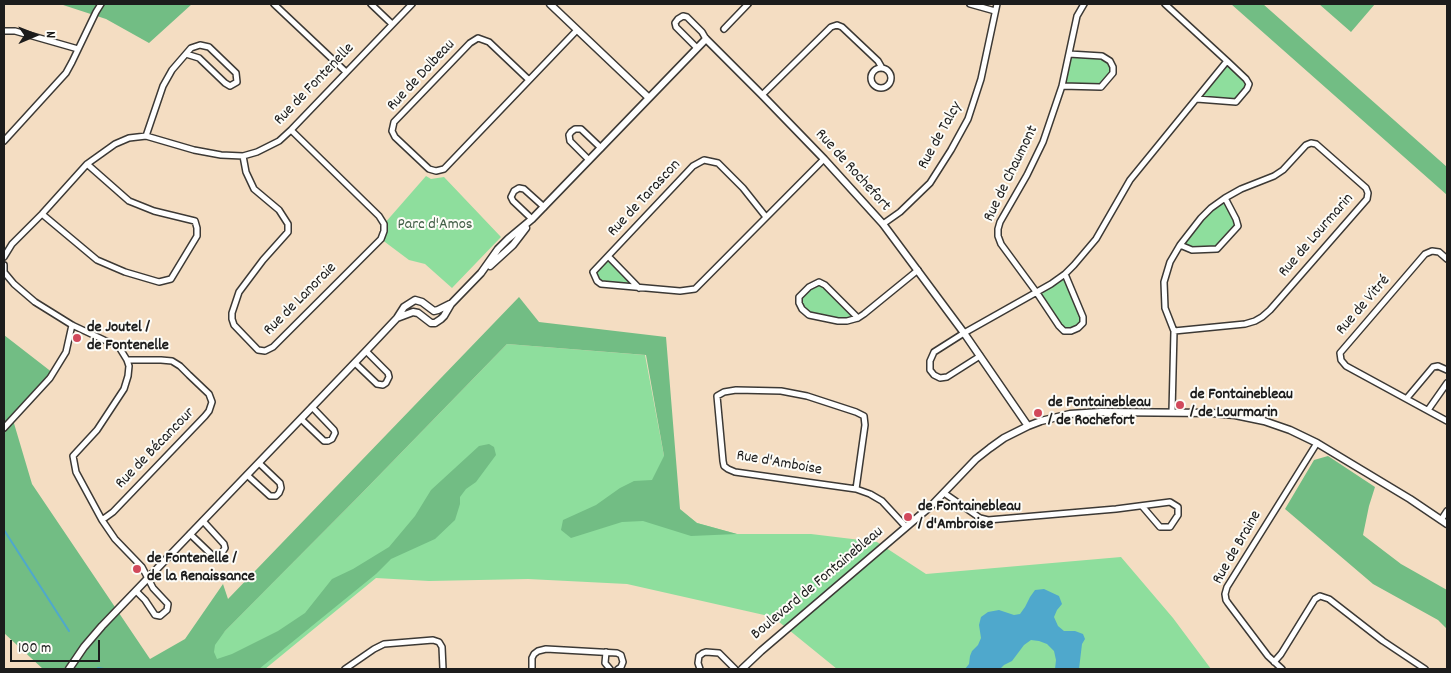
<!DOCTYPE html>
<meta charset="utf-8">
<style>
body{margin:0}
#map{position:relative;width:1451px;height:673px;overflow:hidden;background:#f4ddc2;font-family:Dekko,sans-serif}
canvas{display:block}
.frame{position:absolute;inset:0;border:5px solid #1c1c1c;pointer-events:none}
.north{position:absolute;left:10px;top:10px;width:50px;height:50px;-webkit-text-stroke:4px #fdfcf7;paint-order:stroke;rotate:89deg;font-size:14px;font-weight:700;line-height:20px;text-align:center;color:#1c1c1c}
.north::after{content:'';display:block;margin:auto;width:18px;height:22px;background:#1c1c1c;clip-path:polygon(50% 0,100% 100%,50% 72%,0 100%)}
.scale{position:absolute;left:10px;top:640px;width:90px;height:22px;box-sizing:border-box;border:2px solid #1c1c1c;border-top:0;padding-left:6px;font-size:15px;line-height:18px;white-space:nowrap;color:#1c1c1c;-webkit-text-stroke:4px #fdfcf7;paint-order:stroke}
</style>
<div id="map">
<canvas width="1451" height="673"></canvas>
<div class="frame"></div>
<div class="north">N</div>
<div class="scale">100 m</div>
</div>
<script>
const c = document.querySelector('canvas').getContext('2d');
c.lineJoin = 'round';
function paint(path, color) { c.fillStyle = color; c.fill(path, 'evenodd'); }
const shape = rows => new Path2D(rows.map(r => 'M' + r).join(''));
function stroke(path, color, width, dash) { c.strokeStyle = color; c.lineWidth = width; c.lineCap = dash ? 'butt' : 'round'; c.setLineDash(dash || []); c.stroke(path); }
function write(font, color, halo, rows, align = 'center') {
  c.font = font + ' Dekko,sans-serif'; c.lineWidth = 4; c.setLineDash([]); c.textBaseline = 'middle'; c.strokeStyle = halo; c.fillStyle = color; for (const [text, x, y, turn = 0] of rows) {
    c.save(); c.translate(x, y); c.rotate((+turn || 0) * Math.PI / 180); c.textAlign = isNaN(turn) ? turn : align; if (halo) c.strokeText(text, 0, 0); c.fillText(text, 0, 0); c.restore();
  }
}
const green = shape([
 [1069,54,1102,56,1110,61,1113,73,1101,87,1062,86],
 [1227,61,1249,84,1236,102,1197,99],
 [426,176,431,179,444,177,501,237,452,288,425,264,409,260,381,239,384,224],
 [1225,198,1238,226,1217,249,1192,250,1180,245,1201,218],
 [608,256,639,288,601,284,593,272],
 [1065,274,1083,323,1078,328,1064,331,1037,293],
 [819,282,858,318,847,321,816,316,802,309,800,297],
 [507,344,645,355,664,456,680,510,697,523,737,534,811,534,877,542,926,574,1121,557,1173,618,1211,669,837,669,773,617,627,584,528,579,429,581,376,578,265,669,187,669,360,495]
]);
const forest = shape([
 [60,4,192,4,149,43,106,19],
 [1231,4,1263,4,1447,167,1447,195],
 [1319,4,1375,4,1351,32],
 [519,297,539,322,666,337,680,509,697,523,737,534,691,536,643,521,622,522,571,538,561,530,563,520,596,505,620,488,634,481,652,480,664,456,646,355,507,344,360,495,225,631,215,645,214,652,217,659,232,654,278,631,305,613,332,579,353,569,389,547,415,516,431,490,479,446,489,444,494,447,496,455,476,482,466,489,460,497,460,504,455,520,435,539,391,559,376,574,259,669,43,669,4,633,4,335,53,373,13,420,32,484,150,659,185,639,223,584,228,599],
 [1328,456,1375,487,1369,506,1363,535,1401,564,1447,590,1447,629,1438,620,1373,584,1285,509,1314,460]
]);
const water = shape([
 [1044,589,1059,596,1062,604,1057,610,1054,617,1058,626,1064,631,1075,631,1083,634,1085,639,1082,644,1079,669,1055,669,1056,660,1054,651,1047,644,1039,641,1031,640,1024,645,1012,661,1004,665,1000,669,962,669,965,669,969,664,970,656,972,651,978,645,981,638,979,625,981,617,988,612,999,610,1014,615,1020,614,1025,607,1030,597,1035,590]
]);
const stream = shape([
 [4,530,69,631],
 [98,668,104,669]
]);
const minor = shape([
 [274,4,346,72],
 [371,4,392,24],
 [970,4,995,11],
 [724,29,748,4],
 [4,31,15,31,78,49],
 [697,48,676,27,675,23,678,19,683,16,687,17,702,32,706,39],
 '871 78a10 10 0 1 1 20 0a10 10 0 1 1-20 0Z',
 [529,80,489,42,478,38,470,43,394,122,392,131,395,137,429,169,436,171,444,169,577,30],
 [1062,86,1101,87,1113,73,1113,67,1110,61,1102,56,1069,54],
 [762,95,831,27,837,25,842,27,878,61,882,68],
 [1197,99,1236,102,1247,89,1249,84,1246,79,1227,61],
 [146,136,163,86,172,70,191,48,200,45,209,47,236,73,237,82,230,86,225,83,199,58,186,54],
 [4,141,66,73,72,62,96,12,101,4],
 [243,156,246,172,254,189,279,210,288,224,288,232,263,260,239,292,232,313,232,319,234,325,258,350,265,351,273,347,381,239,384,231,384,224,379,216,291,130],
 [589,160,570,141,569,135,571,132,575,129,581,129,601,148],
 [42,214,97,260,125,272,159,282,171,279,197,236,197,228,195,221,154,211,129,201,87,164],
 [766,217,743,188,718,163,704,160,693,166,593,272,597,281,601,284,680,291,695,289,824,159],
 [532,219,513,201,511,197,514,191,519,188,524,189,544,207],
 [883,224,900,212,930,183,951,150,968,119,981,79,997,4],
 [1180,245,1192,250,1217,249,1238,226,1236,219,1225,198],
 [608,256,639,288],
 [4,257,12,244,42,214,87,164,115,144,129,138,146,136,194,150,221,155,243,156,257,152,279,141,291,130,412,4],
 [1447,259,1439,252,1432,251,1425,254,1340,353,1341,360,1346,366,1447,421],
 [4,265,4,272,14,284,35,302,72,325,119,347,127,360,129,366,128,376,124,389,97,430,73,456,76,472,102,520,115,539,142,567,153,588,168,604,167,610,160,616,155,615,145,600,136,591],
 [1065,274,1083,317,1083,323,1078,328,1071,331,1064,331,1059,326,1037,293,1001,244,998,236,998,229,1000,222,1027,175,1043,142,1062,86,1077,16,1084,4],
 [858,318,825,285,819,282,809,287,799,297,799,303,802,309,809,315,838,321,847,321,858,318,864,314,918,270],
 [980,356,947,377,940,378,934,375,930,370,930,361,934,352,964,333,1051,284,1065,274,1074,265,1096,239,1130,180,1227,61,1165,4],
 [355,363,377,384,383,385,386,383,389,377,388,373,366,351],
 [1407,398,1433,367,1438,366,1447,370],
 [1428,410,1447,383],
 [1172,412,1174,331,1165,308,1164,282,1170,262,1180,245,1201,218,1211,208,1225,198,1241,189,1274,176,1283,170,1306,145,1311,143,1316,144,1366,188,1368,193,1367,199,1270,310,1262,317,1255,321,1245,324,1174,331],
 [301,419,324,441,328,441,332,439,335,433,334,430,312,407],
 [4,428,50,378,66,352,72,325],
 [247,475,270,496,276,496,279,493,281,488,280,483,259,463],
 [856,489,865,425,864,416,856,412,807,396,781,391,736,390,724,392,717,396,723,461,724,466,728,469,735,472,856,489,870,494,882,501,906,527],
 [944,493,980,518,988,520,1116,509,1170,502,1178,507,1178,515,1170,527,1160,527,1142,506],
 [102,520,113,512,205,416,209,411,212,402,209,394,189,375,180,366,172,361,161,360,127,360],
 [1441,520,1447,511],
 [190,534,213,556,217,556,221,554,225,548,224,544,203,521],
 [606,652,605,663,610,669],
 [1274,662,1281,654,1315,599,1320,596,1329,599,1383,641,1425,669],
 [345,669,374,649,384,644,433,640,439,642,442,647,443,669],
 [532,669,532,658,534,654,538,651,546,649,617,653,621,655,623,662,621,667,618,669],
 [700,669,698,663,699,656,703,653,706,652,719,653,735,669],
 [1282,669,1268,656,1228,603,1226,600,1225,594,1227,587,1317,443]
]);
const tertiary = shape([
 [550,4,649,98],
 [490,266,513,245,526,228],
 [397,318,413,312,418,313,431,323,435,323,441,319,444,316,451,304,481,273,498,249,508,239,532,219,706,39,762,95,824,159,883,224,964,333,1028,426],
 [69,669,84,647,102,626,366,351,397,318,404,307,415,300,422,302,434,311,438,310,450,304],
 [742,669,761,651,932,505,976,459,990,448,1004,438,1028,426,1041,421,1070,414,1101,412,1212,413,1235,415,1264,421,1290,430,1317,443,1410,499,1447,524]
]);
const markers = [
 [77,338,5,"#d1495b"],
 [1180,405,5,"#d1495b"],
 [1038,413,5,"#d1495b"],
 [908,517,5,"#d1495b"],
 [137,569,5,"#d1495b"]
];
const streetNames = [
 ["Rue de Dolbeau",422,76,-47],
 ["Rue de Fontenelle",315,85,-46],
 ["Rue de Talcy",941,136,-61],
 ["Rue de Rochefort",852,171,48],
 ["Rue de Chaumont",1012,174,-64],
 ["Rue de Tarascon",645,199,-47],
 ["Rue de Lourmarin",1317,236,-49],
 ["Rue de Lanoraie",301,300,-45],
 ["Rue de Vitré",1364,306,-49],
 ["Rue de Bécancour",156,449,-46],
 ["Rue d'Amboise",779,464,10],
 ["Rue de Braine",1238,548,-60],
 ["Boulevard de Fontainebleau",818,584,-40]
];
const parkNames = [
 ["Parc d'Amos",435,226]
];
const poiNames = [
 ["de Joutel /",87,329],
 ["de Fontenelle",87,347],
 ["de Fontainebleau",1190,396],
 ["/ de Lourmarin",1190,414],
 ["de Fontainebleau",1048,404],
 ["/ de Rochefort",1048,422],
 ["de Fontainebleau",918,508],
 ["/ d'Ambroise",918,526],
 ["de Fontenelle /",147,560],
 ["de la Renaissance",147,578]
];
paint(green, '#8ede9d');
paint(forest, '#72bd84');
paint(water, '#4fa8cc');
stroke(stream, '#4fa8cc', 2);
stroke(minor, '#3c3935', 8);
stroke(tertiary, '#3c3935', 9);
stroke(minor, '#fff', 5);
stroke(tertiary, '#fff', 6);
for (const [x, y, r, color] of markers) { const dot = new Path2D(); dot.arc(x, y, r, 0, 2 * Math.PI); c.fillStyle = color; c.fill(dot); stroke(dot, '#fdfcf7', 2); }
write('16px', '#1c1c1c', '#fdfcf7', streetNames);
write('16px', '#446049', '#fdfcf7', parkNames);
write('bold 16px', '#1c1c1c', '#fdfcf7', poiNames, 'left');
</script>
